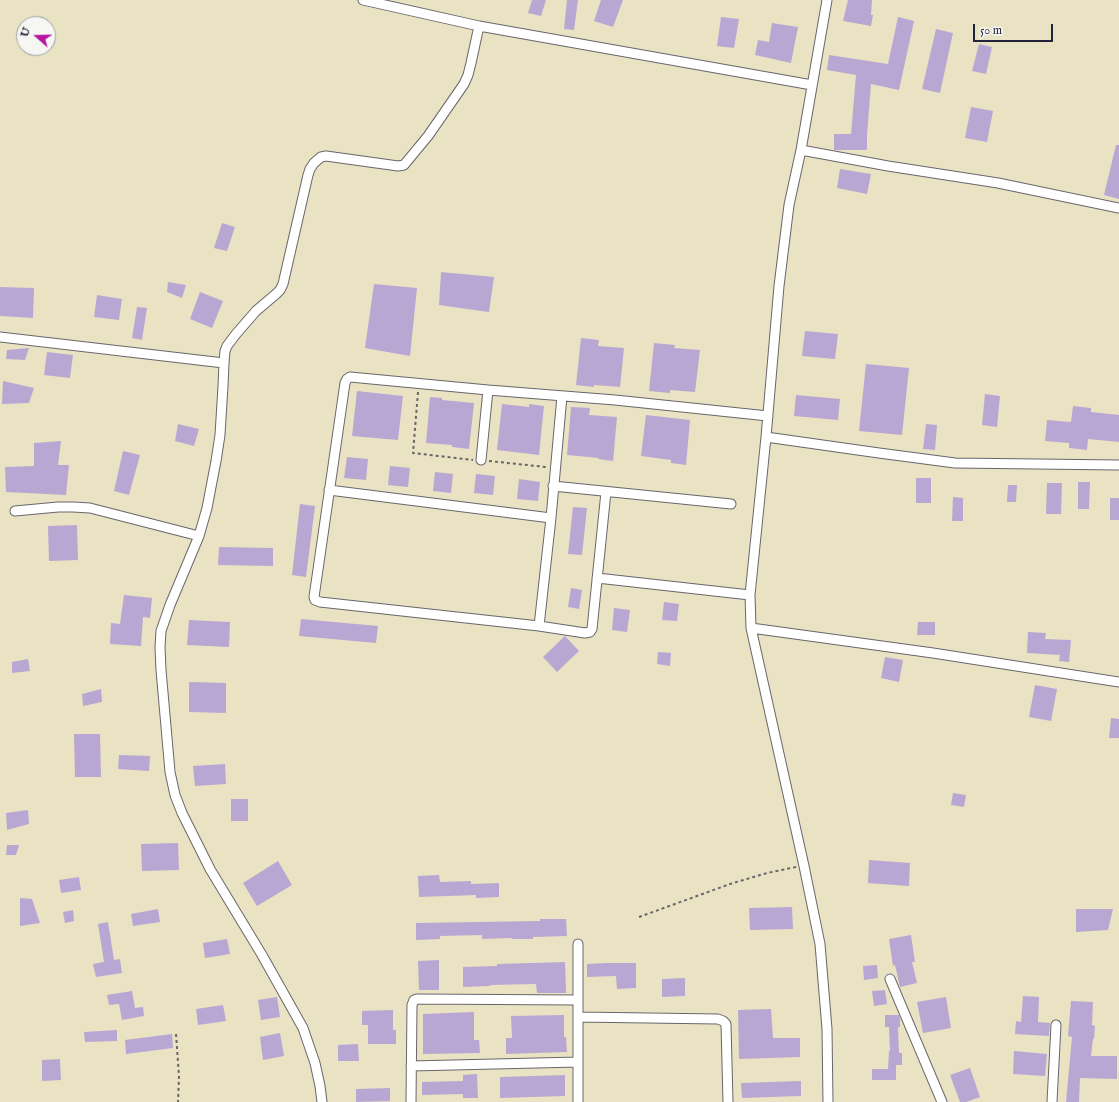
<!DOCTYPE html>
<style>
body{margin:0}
#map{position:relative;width:1119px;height:1102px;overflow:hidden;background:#e9e3c3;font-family:"IM FELL English",serif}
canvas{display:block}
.north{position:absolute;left:16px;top:16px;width:40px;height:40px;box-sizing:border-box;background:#f6f6f2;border:1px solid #a1a1a9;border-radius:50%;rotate:290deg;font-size:11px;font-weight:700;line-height:16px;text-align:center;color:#22223b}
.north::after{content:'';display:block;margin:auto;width:14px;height:18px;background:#b5179e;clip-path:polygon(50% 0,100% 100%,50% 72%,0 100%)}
.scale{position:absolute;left:973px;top:24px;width:80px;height:18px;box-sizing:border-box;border:2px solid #22223b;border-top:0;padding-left:5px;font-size:12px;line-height:14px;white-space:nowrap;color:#22223b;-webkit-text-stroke:3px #f6f6f2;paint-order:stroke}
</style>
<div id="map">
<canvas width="1119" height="1102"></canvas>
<div class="north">U</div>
<div class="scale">50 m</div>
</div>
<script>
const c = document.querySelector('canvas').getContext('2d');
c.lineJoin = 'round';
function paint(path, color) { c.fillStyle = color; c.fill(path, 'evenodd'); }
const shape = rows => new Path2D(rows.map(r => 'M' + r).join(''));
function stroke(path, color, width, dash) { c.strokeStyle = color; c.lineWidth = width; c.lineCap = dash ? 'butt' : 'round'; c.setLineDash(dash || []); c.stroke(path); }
const building = shape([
 [532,0,546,0,541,16,528,13],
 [567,0,578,0,574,30,564,29],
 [601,0,623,0,613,27,594,21],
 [848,0,872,0,871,15,873,15,871,26,843,21],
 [721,17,739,19,734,48,717,46],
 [898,17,914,21,899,90,871,84,867,135,867,150,834,150,834,134,851,134,856,75,827,70,829,55,888,64],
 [772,23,798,27,791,63,755,55,758,40,769,42],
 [936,29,953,33,940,93,922,89],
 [979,44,992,47,986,74,972,71],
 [971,107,993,111,987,142,965,138],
 [1116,145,1119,145,1119,199,1104,195],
 [840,169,871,174,867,194,837,188],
 [222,223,235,227,227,251,214,248],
 [441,272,494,277,489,312,439,305],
 [168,282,186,285,182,298,167,292],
 [374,284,417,288,410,356,365,348],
 [0,287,34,288,33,318,0,316],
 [200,292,223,301,212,328,190,319],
 [97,295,122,299,119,320,94,317],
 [137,307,147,308,142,340,132,338],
 [805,331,838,334,835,359,802,356],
 [581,338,599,340,598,346,624,348,620,387,594,385,594,387,576,385],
 [654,343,675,345,674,348,700,350,695,392,670,390,670,393,649,391],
 [29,348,25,360,6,359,7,350],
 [47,352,73,355,70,378,44,375],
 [866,364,909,368,902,435,859,431],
 [3,381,34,388,29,403,2,404],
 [357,391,403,396,398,440,352,436],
 [985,394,1000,396,997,427,982,425],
 [796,395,840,399,838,420,794,416],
 [430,397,442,398,442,400,474,403,469,449,452,447,452,445,426,443],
 [502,404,529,407,529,404,544,406,539,455,497,450],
 [1073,406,1091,408,1091,412,1119,415,1119,442,1088,439,1087,450,1069,448,1069,443,1045,441,1047,420,1071,422],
 [571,407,590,408,589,415,617,417,613,461,598,459,599,458,567,455],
 [646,415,690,420,686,465,671,463,671,460,641,456],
 [178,424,199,429,194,446,175,441],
 [926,424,937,425,935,450,923,449],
 [61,441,58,465,69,465,66,495,6,492,5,467,34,466,34,443],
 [123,451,140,455,129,495,114,491],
 [347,457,368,459,366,480,344,478],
 [390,466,410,468,408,487,388,485],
 [435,472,453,474,451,493,433,491],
 [476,474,495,476,493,495,474,493],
 [916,478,931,478,931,503,916,503],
 [519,479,540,482,538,501,517,499],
 [1078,482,1090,482,1089,509,1078,509],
 [1047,483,1062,483,1061,514,1046,514],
 [1008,485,1017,485,1016,502,1007,502],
 [953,497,963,498,963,521,952,521],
 [1110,498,1119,498,1119,520,1110,520],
 [300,504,315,506,306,577,292,575],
 [573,507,587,508,582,555,568,554],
 [77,525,78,560,49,561,48,526],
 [219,547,273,548,273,566,218,565],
 [571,588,582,590,579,609,568,607],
 [124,595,152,598,150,618,143,617,141,646,110,644,111,623,120,624],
 [664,602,679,604,677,621,662,620],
 [614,608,630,610,627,632,612,630],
 [301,619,378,626,376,643,299,636],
 [189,620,230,622,229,647,187,645],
 [918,622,935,622,935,635,917,635],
 [1028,632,1046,633,1045,639,1071,640,1069,662,1059,661,1060,655,1027,653],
 [565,636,579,651,557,672,543,657],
 [658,652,671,653,670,666,657,664],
 [885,657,903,660,899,682,881,678],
 [28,659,30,671,12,673,12,662],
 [189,682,226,683,226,713,189,712],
 [1035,685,1057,689,1051,721,1029,717],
 [101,689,102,702,83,706,82,694],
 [1111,718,1119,719,1119,738,1109,738],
 [74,734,100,734,101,777,75,777],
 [119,755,150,756,149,771,118,769],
 [225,764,226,784,195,786,193,766],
 [953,793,966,795,964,807,951,805],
 [231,799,248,799,248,821,231,821],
 [28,810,29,824,7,830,6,813],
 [178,843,179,870,142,871,141,844],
 [7,845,19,845,16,855,6,855],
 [869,860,910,863,909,886,868,883],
 [278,861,292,885,257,906,243,883],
 [439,875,440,882,471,881,471,884,499,883,499,897,476,898,476,895,419,897,418,876],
 [79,877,81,890,61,893,59,880],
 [20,898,32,899,40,923,20,926],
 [792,907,793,929,750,930,749,908],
 [158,909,160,922,133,926,131,914],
 [1076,909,1113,909,1108,930,1076,932],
 [73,910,74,921,65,923,63,912],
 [540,919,566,919,567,936,533,937,533,939,512,939,512,938,482,939,482,935,440,936,440,939,416,940,416,923,540,921],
 [108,922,114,960,120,959,122,973,96,977,93,964,104,962,98,924],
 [911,935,915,962,912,962,917,983,900,987,895,965,893,966,889,939],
 [227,939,230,954,205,958,203,943],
 [439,960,439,990,419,990,418,961],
 [565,962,566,993,537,993,536,984,490,985,490,986,463,987,463,967,497,966,497,964],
 [606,963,636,963,636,988,617,989,616,976,587,977,587,964],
 [877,965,878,978,864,980,863,966],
 [685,978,685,996,662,997,662,979],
 [885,990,887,1004,874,1006,872,991],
 [132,991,135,1008,143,1007,144,1016,122,1020,119,1004,109,1005,107,995],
 [1023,996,1039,997,1038,1022,1050,1023,1049,1036,1015,1034,1016,1021,1021,1022],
 [277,997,280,1017,261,1020,258,1000],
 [946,997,951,1028,923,1033,917,1002],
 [1071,1001,1093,1002,1092,1025,1095,1026,1094,1039,1093,1039,1091,1056,1117,1056,1117,1079,1080,1078,1079,1102,1066,1102,1072,1037,1068,1036],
 [223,1005,226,1021,198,1025,196,1009],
 [771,1009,773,1038,800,1038,800,1057,739,1059,738,1010],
 [393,1010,393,1030,396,1030,396,1044,368,1044,368,1025,362,1025,362,1011],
 [474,1012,474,1040,479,1040,480,1053,423,1054,423,1014],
 [564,1015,564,1037,566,1037,567,1052,506,1054,506,1038,512,1038,511,1016],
 [885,1015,899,1015,900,1018,900,1027,898,1027,899,1053,902,1053,902,1065,896,1065,896,1080,872,1080,872,1069,888,1069,889,1051,890,1051,889,1027,885,1027],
 [117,1030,117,1041,85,1042,84,1032],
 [280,1033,284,1056,263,1060,260,1037],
 [172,1034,173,1048,126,1054,125,1040],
 [358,1044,359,1061,338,1061,338,1045],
 [1014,1051,1047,1054,1045,1076,1013,1074],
 [60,1059,61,1080,42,1081,42,1060],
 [970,1068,980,1097,966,1102,960,1102,950,1075],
 [477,1074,478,1098,463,1098,463,1094,422,1095,422,1082,463,1081,463,1075],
 [565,1075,565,1096,500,1098,500,1077],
 [801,1081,801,1096,742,1098,741,1083],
 [390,1088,390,1101,356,1102,356,1089]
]);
const path = shape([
 [418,392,413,453,473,460],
 [489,461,546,467],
 [639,917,730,884,767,873,796,867],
 [176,1034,179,1076,178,1102]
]);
const street = shape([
 [363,0,479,26,812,85],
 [827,0,801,150,789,205,779,286,766,437,750,595,751,628,804,866,820,944,827,1029,828,1102],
 [801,150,888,166,998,183,1119,208],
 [0,337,224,363,223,386,220,435,216,461,207,508,199,536,170,605,161,631,160,647,161,670,170,772,175,795,182,813,210,869,262,955,303,1028,315,1063,320,1086,322,1102],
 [224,363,225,351,227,346,236,334,256,311,276,294,280,290,283,284,308,175,310,169,314,163,321,157,326,156,398,166,404,165,428,136,464,84,468,75,471,63,479,26],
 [766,437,879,453,955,463,1119,465],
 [481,460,488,390],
 [553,486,731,504],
 [329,490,551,518],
 [606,492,592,629,590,632,585,633,539,626,320,602,315,600,314,597,345,383,347,379,350,377,488,390,615,400,768,416],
 [15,511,58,507,73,507,90,508,199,536],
 [597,578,750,595],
 [539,626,551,518,562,396],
 [751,628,933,653,1119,682],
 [890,979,942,1102],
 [578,1017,718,1019,723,1021,726,1024,728,1102],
 [411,1066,578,1062],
 [411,1102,412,1005,414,1000,417,999,578,1000],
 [578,1102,578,944],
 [1052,1102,1056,1025]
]);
paint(building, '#b9a7d3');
stroke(street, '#68666b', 11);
stroke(path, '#68666b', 2, [3, 3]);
stroke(street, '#fff', 9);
</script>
